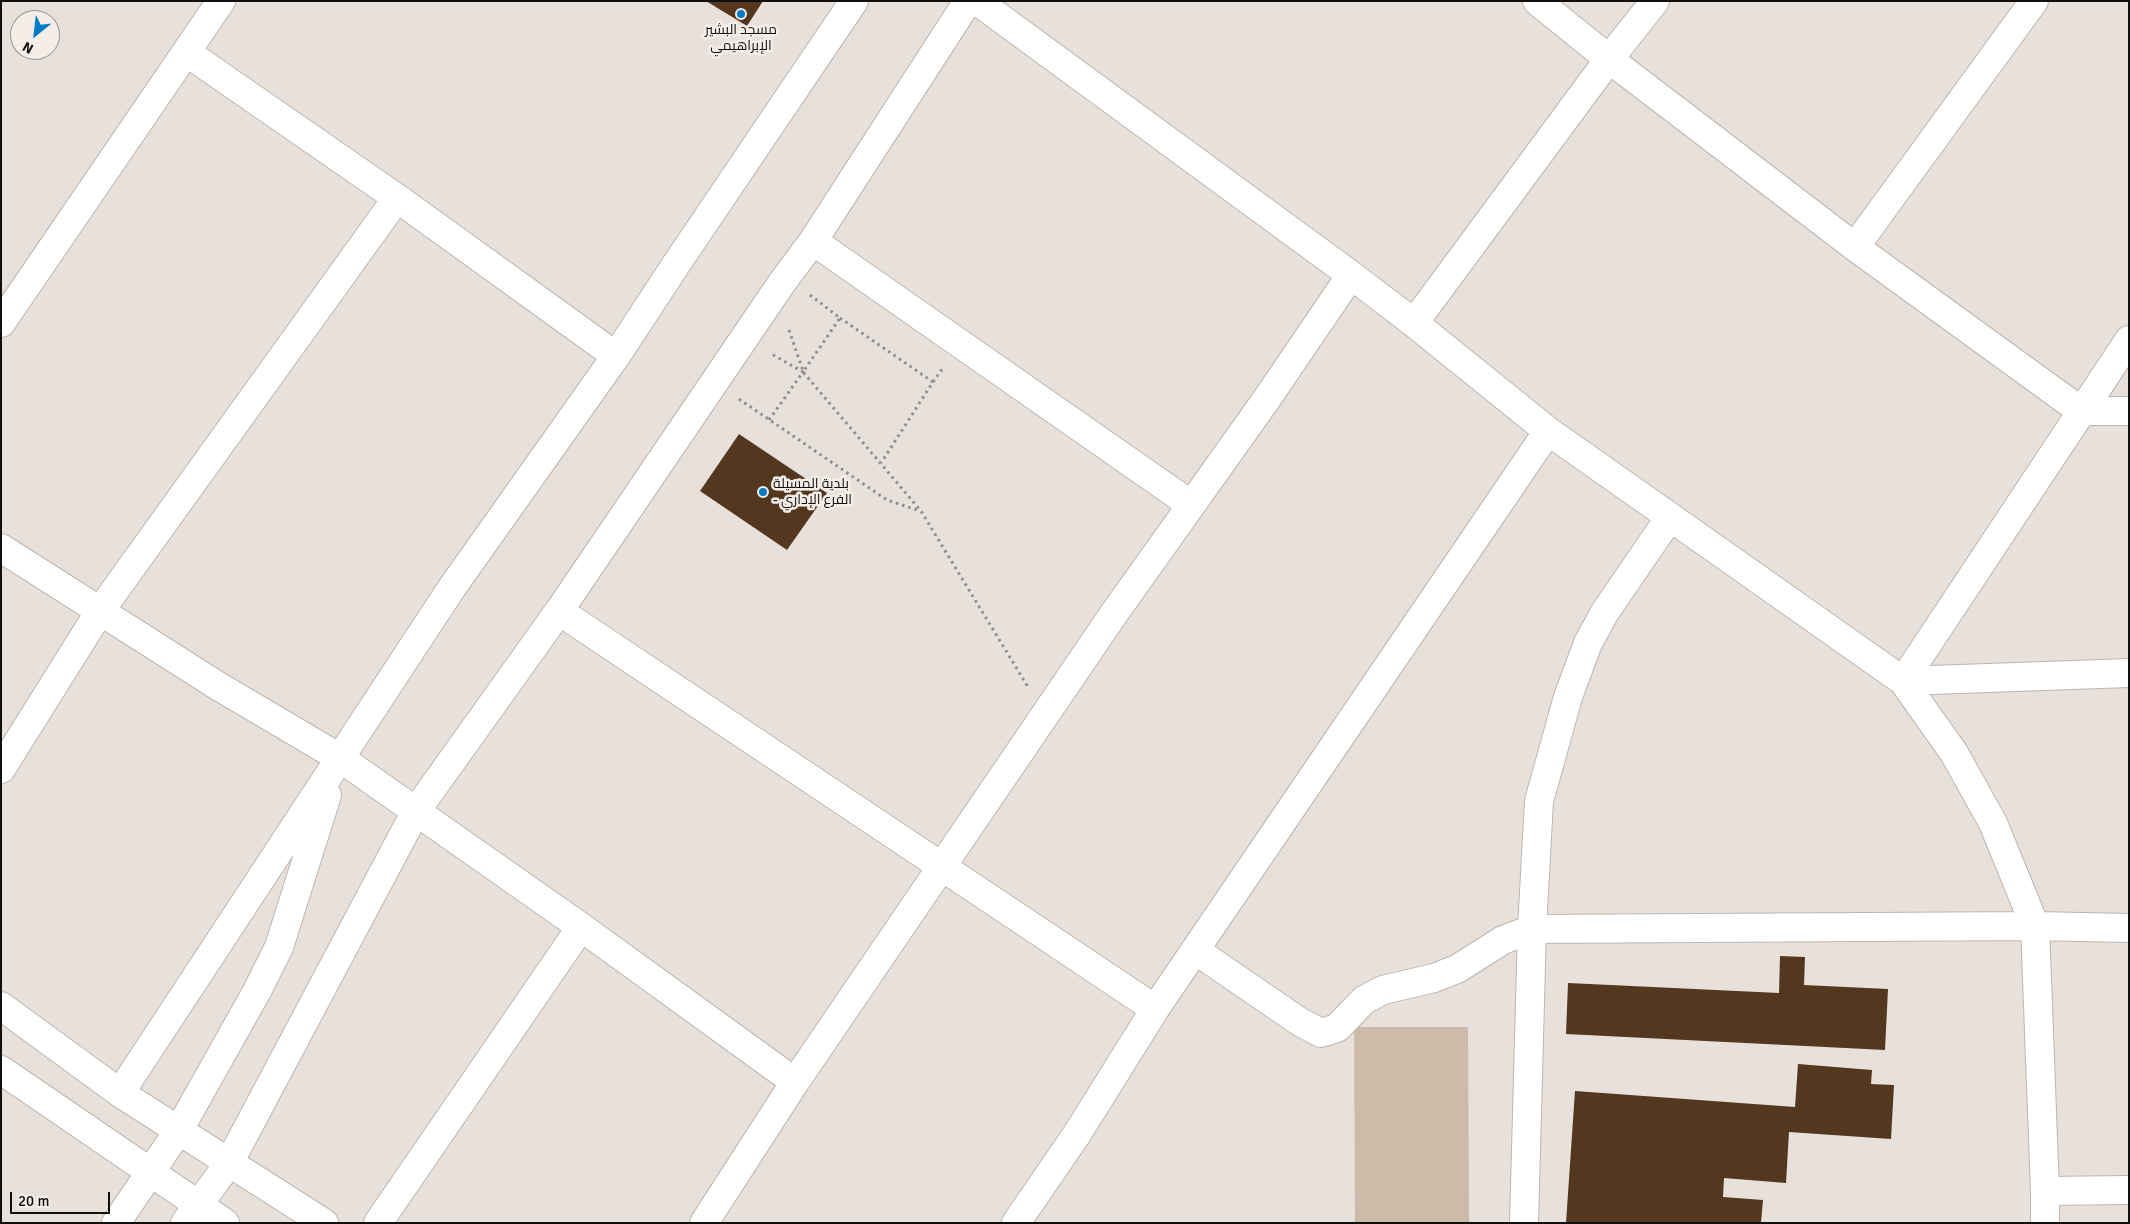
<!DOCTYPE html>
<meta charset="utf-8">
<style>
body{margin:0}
#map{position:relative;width:2130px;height:1224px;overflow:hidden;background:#e8e1db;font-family:Signika,sans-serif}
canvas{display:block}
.frame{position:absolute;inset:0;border:2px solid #12100e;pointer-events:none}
.north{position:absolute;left:10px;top:10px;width:50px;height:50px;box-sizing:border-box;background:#f5eee8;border:1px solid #9a9591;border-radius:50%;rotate:209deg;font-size:14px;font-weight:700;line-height:20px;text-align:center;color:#12100e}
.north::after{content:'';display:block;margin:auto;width:18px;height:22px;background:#037bc5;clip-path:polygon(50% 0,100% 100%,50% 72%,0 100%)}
.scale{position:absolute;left:10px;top:1192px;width:100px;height:22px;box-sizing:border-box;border:2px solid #12100e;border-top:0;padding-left:6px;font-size:15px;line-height:18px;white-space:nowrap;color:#12100e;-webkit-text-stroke:4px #f5eee8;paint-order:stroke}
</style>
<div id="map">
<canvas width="2130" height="1224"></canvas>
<div class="frame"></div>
<div class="north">N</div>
<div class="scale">20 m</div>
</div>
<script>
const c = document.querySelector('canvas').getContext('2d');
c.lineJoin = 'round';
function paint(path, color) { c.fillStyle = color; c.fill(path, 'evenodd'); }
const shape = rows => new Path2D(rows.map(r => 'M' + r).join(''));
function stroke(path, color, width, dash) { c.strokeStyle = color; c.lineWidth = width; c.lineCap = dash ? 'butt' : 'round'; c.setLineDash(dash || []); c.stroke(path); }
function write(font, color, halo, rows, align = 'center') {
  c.font = font + ' Signika,Cairo,sans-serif'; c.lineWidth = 5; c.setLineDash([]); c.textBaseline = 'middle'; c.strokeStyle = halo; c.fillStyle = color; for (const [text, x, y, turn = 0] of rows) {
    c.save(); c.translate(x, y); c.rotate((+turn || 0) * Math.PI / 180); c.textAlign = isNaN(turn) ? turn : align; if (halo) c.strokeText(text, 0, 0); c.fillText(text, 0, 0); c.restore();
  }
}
const green = shape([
 [1354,1027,1468,1027,1469,1223,1355,1223]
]);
const building = shape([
 [706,1,763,1,747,26],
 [739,434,827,493,787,550,700,491],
 [1780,956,1805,957,1804,985,1888,989,1885,1050,1566,1034,1568,983,1779,993],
 [1798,1064,1872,1070,1871,1084,1894,1085,1891,1139,1789,1132,1786,1183,1724,1178,1723,1197,1763,1200,1761,1223,1566,1223,1575,1091,1795,1107]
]);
const path = shape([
 [810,295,840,318,803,372,921,511,1028,687],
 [840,318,933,382,881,463],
 [789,330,803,371],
 [933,382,943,368],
 [739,399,887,500,920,511],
 [769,420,803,372,770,353]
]);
const street = shape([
 [977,1,1351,275,1414,323,1548,431,1903,681,1954,753,1993,823,2035,926,1532,929,1503,940,1457,969,1434,978,1383,990,1364,1000,1337,1028,1321,1033,1300,1022,1195,950],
 [1537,1,1609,59,1855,247,2081,411,2129,411],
 [186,52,397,198,616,356],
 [813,241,1190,504],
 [1855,247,2034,1],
 [1,323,221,1],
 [1414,323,1609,59,1655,1],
 [1,548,218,686,340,758,581,927,795,1082],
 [559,611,1155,1009],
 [1903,681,2129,340],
 [1903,681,2129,673],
 [1,769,100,611,397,198],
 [1,1006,120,1093,324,1223],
 [1,1070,225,1223],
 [120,1093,451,589,616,356,677,263,854,1],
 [2045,1191,2129,1190],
 [116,1223,179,1130,257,991,279,947,327,795],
 [185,1223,229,1163,416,811,559,611,781,284,813,241,968,1],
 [378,1223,581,927],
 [704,1223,795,1082,1113,615,1266,400,1351,275],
 [1016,1223,1077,1134,1155,1009,1548,431],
 [1524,1223,1532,929,1539,801,1568,697,1588,643,1605,612,1670,517],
 [2045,1223,2045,1191,2035,926,2129,928]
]);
const markers = [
 [741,14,5,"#037bc5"],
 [763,492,5,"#037bc5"]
];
const poiNames = [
 ["مسجد البشير",741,30],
 ["الإبراهيمي",741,46],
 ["بلدية المسيلة",773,484,"left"],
 ["- الفرع الإداري",773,500,"left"]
];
paint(green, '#cebaa9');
paint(building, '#53381f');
stroke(street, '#bdb6b0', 30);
stroke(path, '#928d89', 3, [2.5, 4]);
stroke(street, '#fff', 28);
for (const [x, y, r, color] of markers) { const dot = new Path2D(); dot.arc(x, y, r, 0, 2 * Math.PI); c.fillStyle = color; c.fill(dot); stroke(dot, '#f5eee8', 2); }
write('14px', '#12100e', '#f5eee8', poiNames);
</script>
